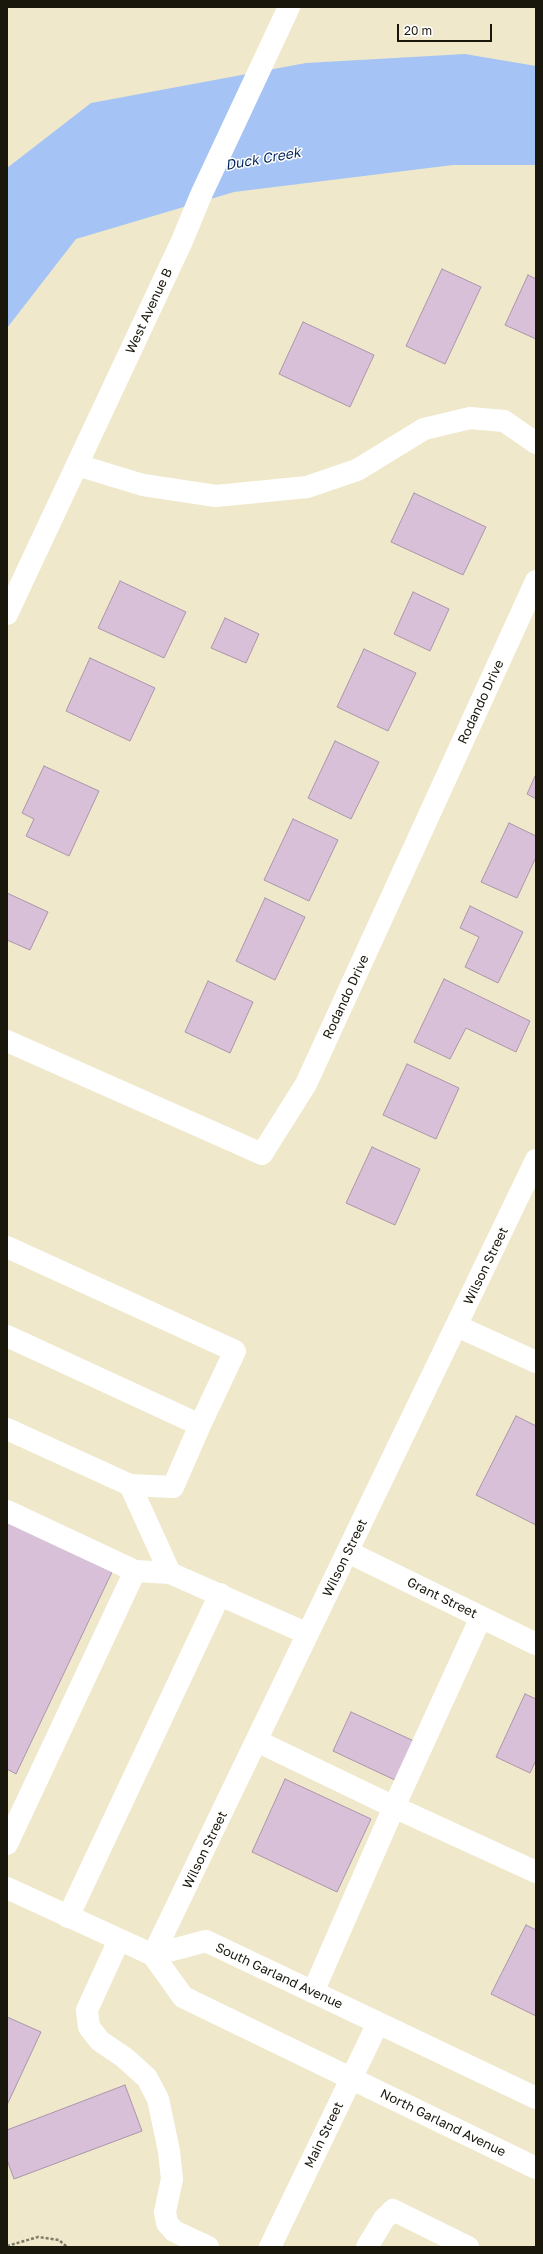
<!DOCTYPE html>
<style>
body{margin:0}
#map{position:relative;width:543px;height:2254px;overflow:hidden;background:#efe8cb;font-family:"Golos Text",sans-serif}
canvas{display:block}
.frame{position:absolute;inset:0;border:8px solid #19170c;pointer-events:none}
.scale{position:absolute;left:397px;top:24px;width:95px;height:18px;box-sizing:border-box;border:2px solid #19170c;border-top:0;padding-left:5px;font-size:12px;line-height:14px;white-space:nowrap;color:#19170c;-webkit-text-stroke:3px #fff;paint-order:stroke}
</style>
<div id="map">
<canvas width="543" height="2254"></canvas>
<div class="frame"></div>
<div class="scale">20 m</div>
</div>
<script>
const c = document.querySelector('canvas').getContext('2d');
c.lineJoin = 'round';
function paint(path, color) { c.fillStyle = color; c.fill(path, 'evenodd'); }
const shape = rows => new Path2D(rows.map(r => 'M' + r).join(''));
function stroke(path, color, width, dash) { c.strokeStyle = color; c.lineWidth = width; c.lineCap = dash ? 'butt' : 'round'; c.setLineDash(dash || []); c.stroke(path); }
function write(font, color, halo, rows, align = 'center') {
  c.font = font + ' "Golos Text",sans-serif'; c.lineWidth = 3; c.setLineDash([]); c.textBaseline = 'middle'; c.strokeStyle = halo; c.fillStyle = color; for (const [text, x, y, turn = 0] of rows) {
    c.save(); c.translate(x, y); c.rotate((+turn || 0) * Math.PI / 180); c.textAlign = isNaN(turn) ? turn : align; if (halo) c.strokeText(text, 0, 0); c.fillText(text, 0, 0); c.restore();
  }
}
const water = shape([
 [465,54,536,66,536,165,453,165,234,192,76,239,7,328,7,168,91,103,306,63]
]);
const building = shape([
 [442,269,481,287,445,364,406,346,442,269],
 [528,275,536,279,536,339,505,325,528,275],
 [303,322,374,355,350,407,279,374,303,322],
 [414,493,486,527,463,575,391,542,414,493],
 [120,581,186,612,164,658,98,628,120,581],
 [413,592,449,609,430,651,394,634,413,592],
 [225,618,259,634,246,663,211,648,225,618],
 [364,649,416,673,388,731,337,707,364,649],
 [90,658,155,688,130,741,66,711,90,658],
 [335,741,379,762,351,819,308,798,335,741],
 [44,766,99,791,69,856,26,836,34,819,22,813,44,766],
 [536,774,536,799,527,794,536,774],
 [293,819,338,840,309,901,264,880,293,819],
 [509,823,536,836,536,857,517,898,481,882,509,823],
 [7,893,48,912,30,950,7,940,7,893],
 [265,898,305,917,275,980,236,961,265,898],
 [470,906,523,932,498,983,465,967,479,937,460,928,470,906],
 [444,979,530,1021,516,1052,466,1028,450,1059,414,1042,444,979],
 [208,981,253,1002,230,1053,185,1032,208,981],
 [407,1064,459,1088,436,1139,383,1115,407,1064],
 [372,1147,420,1169,395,1225,346,1203,372,1147],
 [516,1416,536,1426,536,1525,476,1495,516,1416],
 [7,1522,112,1572,16,1774,7,1769,7,1522],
 [525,1694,536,1699,536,1760,530,1773,496,1757,525,1694],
 [351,1712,416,1742,397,1781,333,1751,351,1712],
 [285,1779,371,1819,337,1892,252,1852,285,1779],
 [526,1925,536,1930,536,2016,491,1994,526,1925],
 [7,2017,41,2032,7,2105,7,2017],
 [125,2085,142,2131,14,2179,7,2160,7,2130,125,2085]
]);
const path = shape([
 [7,2246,38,2237,59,2240,67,2247]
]);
const minor = shape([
 [77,465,143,485,216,496,307,487,357,470,424,429,470,418,504,421,536,443],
 [7,1041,262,1154,306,1084,536,581],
 [7,1247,235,1351,200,1425,7,1336],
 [457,1326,536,1362],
 [7,1429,130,1485,170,1573],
 [130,1485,173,1487,200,1425],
 [7,1511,135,1571,170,1573,308,1634],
 [348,1552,536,1644],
 [257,1741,394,1807,536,1872],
 [7,1844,135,1571],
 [68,1917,220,1594],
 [119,1940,87,2010,89,2027,100,2041,125,2058,147,2078,158,2099,169,2151,172,2179,165,2212,167,2223,174,2231,208,2247],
 [153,1955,536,1160],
 [313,1992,394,1807,481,1617],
 [367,2247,384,2219,393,2210,468,2247]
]);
const major = shape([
 [7,614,182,241,201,195,289,7],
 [7,1888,153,1955,183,1997,536,2168],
 [153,1955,206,1941,536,2098],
 [270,2247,378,2023]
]);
const streetNames = [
 ["West Avenue B",149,311,-65],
 ["Rodando Drive",481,702,-65],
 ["Rodando Drive",346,997,-65],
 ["Wilson Street",486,1266,-64],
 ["Wilson Street",345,1558,-64],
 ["Grant Street",442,1598,26],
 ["Wilson Street",205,1850,-64],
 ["South Garland Avenue",279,1976,25],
 ["North Garland Avenue",443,2123,26],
 ["Main Street",324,2135,-64]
];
const waterNames = [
 ["Duck Creek",263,159,-10]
];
paint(water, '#a5c4f5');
paint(building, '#d8c1d8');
stroke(building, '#ab95ab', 1);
stroke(path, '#7f7a67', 2.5, [3, 2]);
stroke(minor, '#fff', 22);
stroke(major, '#fff', 22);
write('13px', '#19170c', '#fff', streetNames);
write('italic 14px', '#07295e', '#fff', waterNames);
</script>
